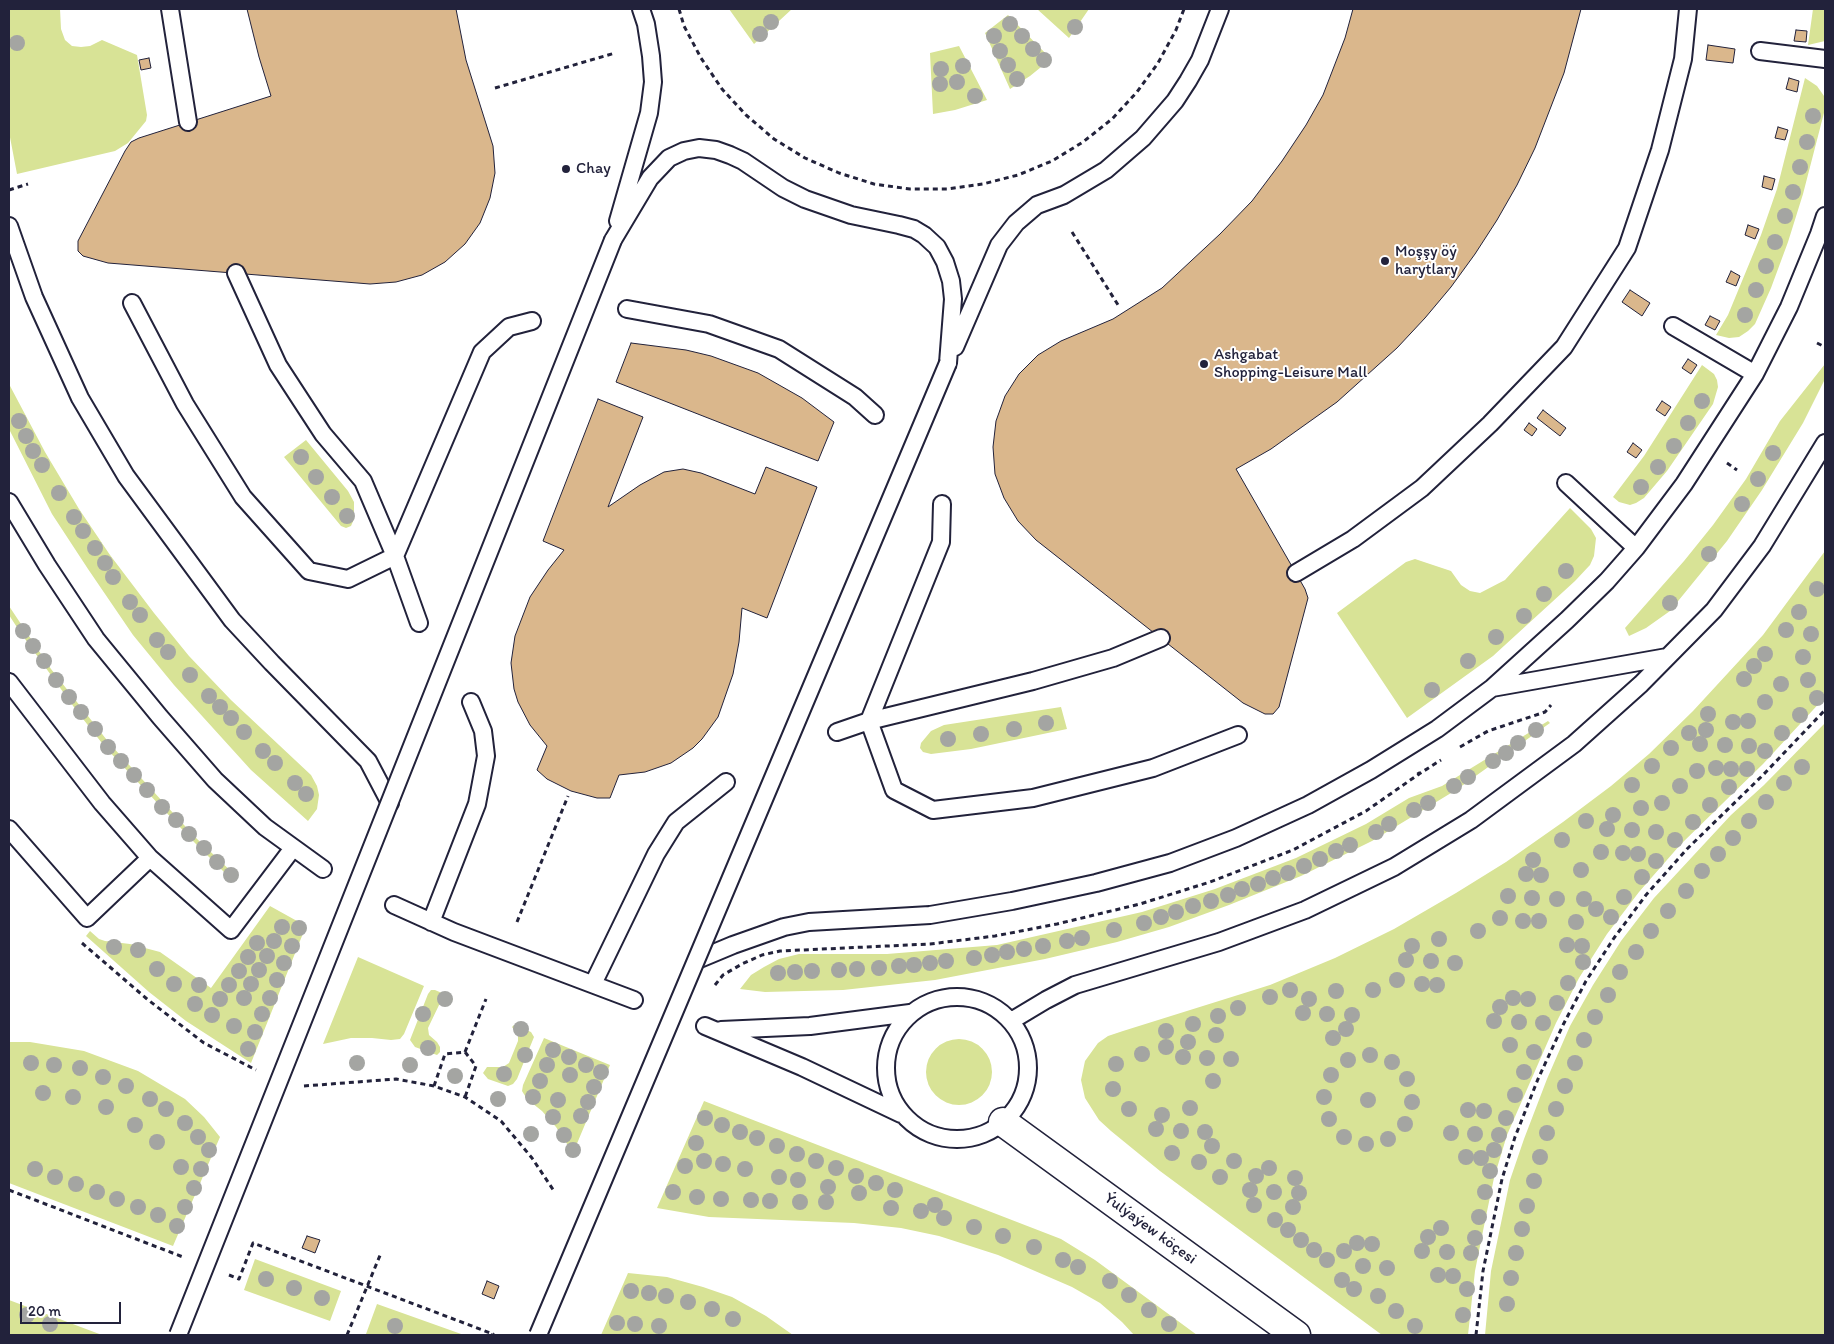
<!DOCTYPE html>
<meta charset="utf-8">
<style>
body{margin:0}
#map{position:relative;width:1834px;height:1344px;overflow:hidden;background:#fff;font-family:Itim,sans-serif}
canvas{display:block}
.frame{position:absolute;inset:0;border:10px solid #22223b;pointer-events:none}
.scale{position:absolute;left:20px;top:1302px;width:101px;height:22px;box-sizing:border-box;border:2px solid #22223b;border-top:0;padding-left:6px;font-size:15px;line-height:18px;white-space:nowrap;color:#22223b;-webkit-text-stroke:4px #fff;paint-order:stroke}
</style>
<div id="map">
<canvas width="1834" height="1344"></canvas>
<div class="frame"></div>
<div class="scale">20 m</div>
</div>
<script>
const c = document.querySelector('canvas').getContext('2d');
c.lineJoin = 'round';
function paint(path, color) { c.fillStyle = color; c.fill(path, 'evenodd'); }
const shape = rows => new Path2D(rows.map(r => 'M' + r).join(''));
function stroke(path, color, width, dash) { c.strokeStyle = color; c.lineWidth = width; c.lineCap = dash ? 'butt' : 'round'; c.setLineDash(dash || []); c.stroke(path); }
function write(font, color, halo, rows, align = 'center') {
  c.font = font + ' Itim,sans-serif'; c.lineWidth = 4; c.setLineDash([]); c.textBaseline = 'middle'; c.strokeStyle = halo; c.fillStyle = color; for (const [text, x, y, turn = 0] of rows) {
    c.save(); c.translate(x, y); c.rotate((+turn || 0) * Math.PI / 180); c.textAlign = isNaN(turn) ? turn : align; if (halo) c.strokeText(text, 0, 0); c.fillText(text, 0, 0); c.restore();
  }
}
const green = shape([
 [9,9,60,9,61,29,65,40,72,46,81,47,90,46,102,40,137,55,147,115,146,121,128,143,115,151,17,174,9,132],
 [729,9,792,9,754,44],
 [1037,9,1089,9,1069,38],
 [1813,9,1825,9,1825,41,1808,45],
 [1008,15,1051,59,1030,76,1010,89,985,33],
 [959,46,987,100,955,110,933,114,930,53],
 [1805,78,1817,86,1824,96,1825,109,1803,194,1788,242,1771,288,1755,324,1748,331,1739,337,1729,338,1716,335,1728,315,1761,235,1777,189],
 [1825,364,1825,379,1803,423,1762,490,1727,541,1670,611,1646,628,1629,636,1625,628,1684,561,1713,525,1746,479,1780,421],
 [1702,365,1714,374,1717,380,1718,387,1713,404,1667,471,1644,498,1636,503,1630,505,1619,502,1613,497,1644,456],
 [9,384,45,452,79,509,110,555,154,613,189,656,231,700,311,775,317,786,319,795,317,809,308,821,251,770,174,685,133,635,88,569,52,514,9,429],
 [306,440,348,491,354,502,354,519,351,526,346,528,341,526,284,457],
 [1570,508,1591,529,1596,538,1594,556,1590,565,1575,581,1493,656,1407,718,1337,613,1406,562,1415,559,1451,571,1461,585,1470,591,1480,593,1505,580],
 [1825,551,1825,697,1763,764,1680,845,1639,892,1607,934,1579,978,1556,1023,1507,1135,1494,1178,1485,1221,1475,1271,1468,1335,1382,1335,1160,1171,1111,1131,1099,1120,1085,1098,1081,1080,1085,1061,1098,1043,1108,1036,1123,1031,1270,985,1335,958,1394,929,1456,893,1506,862,1563,822,1611,786,1649,754,1693,711,1763,635],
 [9,606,51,669,110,744,195,837,236,876,232,880,192,840,105,747,76,710,20,632,9,615],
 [1061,707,1067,729,971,749,931,754,923,752,920,748,921,743,931,731,944,725],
 [1548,721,1550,723,1456,790,1372,841,1301,876,1229,905,1169,927,1117,942,1045,959,935,980,843,990,765,992,740,989,751,975,764,967,779,959,799,954,887,954,997,945,1142,912,1215,889,1296,858,1366,824,1409,798,1442,786],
 [1825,723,1825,1335,1485,1335,1491,1271,1510,1180,1524,1139,1547,1079,1570,1026,1593,985,1621,941,1654,898,1731,815,1764,785],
 [270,906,306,926,251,1063,186,1021,149,992,86,936,90,931,99,939,105,941,130,944,160,952,211,988],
 [358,957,424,986,404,1034,400,1039,391,1040,372,1038,351,1038,323,1044],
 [431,990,435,990,451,997,453,999,451,1002,442,1001,440,1003,428,1028,429,1035,437,1042,440,1047,440,1052,437,1055,415,1047,410,1040,428,994],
 [514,1025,531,1032,534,1037,517,1079,513,1084,508,1086,488,1079,483,1073,487,1067,503,1067,509,1063,518,1041,518,1035,512,1027],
 [544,1038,610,1065,573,1153,556,1127,542,1111,527,1099,522,1091,523,1085],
 '926 1072a33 33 0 1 1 66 0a33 33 0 1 1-66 0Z',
 [9,1042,30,1042,84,1051,138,1071,185,1099,204,1117,220,1137,173,1246,9,1183],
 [704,1101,1061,1239,1095,1260,1197,1335,1134,1335,1122,1322,1100,1303,1072,1287,998,1255,939,1236,901,1228,854,1223,709,1217,657,1208],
 [255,1259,341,1291,330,1321,244,1290],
 [628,1273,667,1277,703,1287,732,1297,766,1316,793,1335,601,1335],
 [9,1300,102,1335,9,1335],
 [377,1304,464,1335,366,1334]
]);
const building = shape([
 [247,9,456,9,466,60,493,146,495,173,490,198,480,223,465,244,445,262,422,275,396,282,370,284,108,263,83,256,78,251,78,241,125,151,131,142,139,138,271,96,259,57,247,9],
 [1353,9,1581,9,1564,73,1535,148,1517,185,1497,220,1475,254,1451,287,1425,318,1397,348,1337,402,1271,449,1236,469,1305,589,1308,598,1279,707,1273,714,1265,714,1243,703,1036,540,1018,521,1004,498,995,474,993,447,996,421,1005,396,1019,374,1038,355,1061,341,1113,319,1162,288,1220,234,1252,201,1282,161,1306,125,1323,95,1345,38,1353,9],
 [1796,30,1807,31,1806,42,1794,41,1796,30],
 [1708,45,1735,49,1733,63,1706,60,1708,45],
 [149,58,151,68,141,70,139,60,149,58],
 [1789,78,1799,81,1797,92,1786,89,1789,78],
 [1778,127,1788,130,1785,140,1775,138,1778,127],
 [1764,176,1775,179,1772,190,1762,187,1764,176],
 [1748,225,1759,229,1755,239,1745,235,1748,225],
 [1731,271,1740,276,1736,286,1726,282,1731,271],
 [1630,290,1650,303,1642,316,1622,302,1630,290],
 [1710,316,1720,321,1715,330,1705,325,1710,316],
 [631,343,686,350,711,356,758,373,802,398,834,422,818,461,616,382,631,343],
 [1688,359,1697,365,1691,374,1682,368,1688,359],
 [598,399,643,417,608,507,640,485,664,472,683,469,701,473,755,494,766,467,817,487,767,618,742,608,739,642,733,674,718,717,702,739,693,748,671,763,645,772,619,775,610,798,597,798,571,791,547,779,537,770,547,746,530,725,518,702,514,689,511,663,515,636,530,597,548,570,564,550,543,541,598,399],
 [1662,401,1671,407,1665,416,1656,410,1662,401],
 [1543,410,1566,428,1560,436,1537,418,1543,410],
 [1529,423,1537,429,1532,436,1524,430,1529,423],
 [1633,443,1642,450,1636,458,1627,452,1633,443],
 [307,1236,320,1240,315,1253,302,1248,307,1236],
 [487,1281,499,1286,494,1299,482,1294,487,1281]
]);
const path = shape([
 [679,9,684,26,701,58,722,89,746,115,774,139,805,158,839,173,874,184,910,189,947,189,983,184,1018,175,1052,161,1083,142,1112,119,1137,92,1158,63,1176,30,1184,9],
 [495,88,615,53],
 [9,190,28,184],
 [1072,232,1120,308],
 [1817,343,1825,347],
 [1727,463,1737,470],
 [1460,747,1488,731,1545,712,1551,705],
 [1418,772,1419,774,1441,760],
 [517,922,568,796],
 [82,943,147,999,204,1043,256,1070],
 [465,1052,486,999],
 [304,1086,396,1079,434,1086,465,1097,501,1121,532,1158,554,1191],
 [434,1086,445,1054,465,1052,476,1066,465,1097],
 [9,1190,183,1257],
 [229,1275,239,1279,253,1243,493,1334,492,1335],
 [347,1335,381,1253],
 [1476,1335,1483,1271,1502,1179,1515,1137,1538,1079,1563,1025,1586,981,1614,938,1646,895,1687,849,1763,775,1825,710]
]);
const service = shape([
 [170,9,188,122],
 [1760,51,1825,59],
 [618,221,649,113,653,82,651,56,646,24,641,9],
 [9,226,34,297,80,398,126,476,232,620,272,663,368,761,390,803],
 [613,240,650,178,669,158,684,151,699,148,716,150,730,155,743,161,783,188,805,199,851,215,899,225,914,229,924,235,937,247,945,262,951,281,953,299,948,363],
 [236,273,278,365,323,434,363,481,395,556,419,623],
 [132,303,185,404,243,497,309,571,348,579,395,556,482,352,509,327,532,321],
 [627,309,709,324,779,349,855,397,875,415],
 [1673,326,1755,374],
 [955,347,999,245,1016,223,1037,205,1064,195,1106,170,1143,138,1175,101,1188,81,1200,60,1220,9],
 [1566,483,1636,548],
 [9,502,47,565,96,639,160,717,215,780,265,827,323,869],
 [942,504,941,542,869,721,894,790,933,810,1033,798,1153,768,1238,735],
 [1296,573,1353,539,1422,488,1490,424,1564,347,1627,248,1660,150,1683,59,1688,9],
 [9,682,102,803,150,858,231,930,293,848],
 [1492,688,1667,657],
 [837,732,869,721,1033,681,1113,658,1161,638],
 [9,829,87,918,150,858],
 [394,905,454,932,634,1000],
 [431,922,477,804,486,756,483,731,471,702],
 [697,960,733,945,784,927,809,922,930,915,1012,901,1096,883,1170,863,1236,838,1308,805,1371,770,1437,729,1492,688,1567,620,1607,581,1636,548,1684,484,1755,374,1789,307,1819,234,1825,216],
 [593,984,656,854,676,822,726,782],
 '886 1068a71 71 0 1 1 142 0a71 71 0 1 1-142 0Z',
 [1011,1021,1046,1000,1075,985,1219,942,1305,910,1394,867,1471,820,1574,744,1641,684,1714,610,1762,546,1825,443],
 [705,1026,802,1067,901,1114],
 [721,1030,810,1026,910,1013]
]);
const minor = shape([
 [1003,1122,1296,1335]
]);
const pathBridge = shape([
 [715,985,723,975,742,964,762,955,780,951,930,944,995,936,1057,924,1140,904,1210,882,1293,850,1366,811,1419,774]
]);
const serviceBridge = shape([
 [178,1335,613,240],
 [538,1335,948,363]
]);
const trees = [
 [771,22],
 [1010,24],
 [1075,27],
 [760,34],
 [994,36],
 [1022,36],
 [17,43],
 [1033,49],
 [1000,51],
 [1044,60],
 [1008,65],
 [963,66],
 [941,69],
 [1017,79],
 [957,82],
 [940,84],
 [975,96],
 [1813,116],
 [1807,142],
 [1800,167],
 [1793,192],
 [1785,216],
 [1775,242],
 [1766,266],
 [1756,290],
 [1745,315],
 [1702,401],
 [19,421],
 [1688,423],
 [26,436],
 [1674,446],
 [33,451],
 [1773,453],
 [301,457],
 [42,465],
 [1658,467],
 [316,477],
 [1758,479],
 [1641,487],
 [59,493],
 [332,497],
 [1742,504],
 [347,516],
 [74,517],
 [83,531],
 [95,548],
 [1709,554],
 [105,563],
 [1566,571],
 [113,577],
 [1817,589],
 [1544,594],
 [130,602],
 [1670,603],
 [1799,612],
 [140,615],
 [1524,616],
 [1786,630],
 [23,631],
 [1811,634],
 [1496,637],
 [157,640],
 [33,646],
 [168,652],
 [1765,654],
 [1803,657],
 [44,661],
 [1468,661],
 [1754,666],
 [190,675],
 [1744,679],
 [56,680],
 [1808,680],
 [1781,684],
 [1432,690],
 [209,696],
 [69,697],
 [1817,698],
 [1765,702],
 [220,707],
 [81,712],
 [1708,714],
 [1800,715],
 [231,718],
 [1748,721],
 [1733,722],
 [1046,723],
 [95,729],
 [1014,729],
 [1536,730],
 [1706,730],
 [244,732],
 [1689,733],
 [1782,733],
 [981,734],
 [948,739],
 [1518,743],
 [1700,744],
 [1725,745],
 [1749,746],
 [108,747],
 [1671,748],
 [263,751],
 [1765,751],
 [1506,753],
 [121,761],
 [1493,761],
 [275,763],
 [1652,766],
 [1802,767],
 [1716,768],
 [1731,769],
 [1747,769],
 [1697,771],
 [134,775],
 [1468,777],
 [295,783],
 [1784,783],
 [1632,785],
 [1454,786],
 [1680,786],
 [1729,787],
 [147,790],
 [306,794],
 [1766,802],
 [1428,803],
 [1662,803],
 [1710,805],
 [162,807],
 [1641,808],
 [1414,810],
 [1613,815],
 [176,820],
 [1586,821],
 [1749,821],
 [1693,822],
 [1389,824],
 [1607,829],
 [1632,830],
 [1376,832],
 [1656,832],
 [189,834],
 [1733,838],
 [1562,840],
 [1675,840],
 [1350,845],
 [204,848],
 [1336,851],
 [1601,852],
 [1623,853],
 [1638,854],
 [1718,854],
 [1320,859],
 [1533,860],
 [1656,861],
 [217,862],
 [1304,866],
 [1581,870],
 [1702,871],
 [1288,873],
 [1526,874],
 [231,875],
 [1541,875],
 [1642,877],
 [1273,878],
 [1258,884],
 [1242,889],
 [1686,891],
 [1228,895],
 [1508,896],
 [1624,897],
 [1532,898],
 [1557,899],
 [1584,899],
 [1211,901],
 [1193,906],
 [1596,909],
 [1668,911],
 [1176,912],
 [1161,917],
 [1611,917],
 [1500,918],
 [1523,921],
 [1539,921],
 [1576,922],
 [1144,923],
 [282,927],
 [299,928],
 [1114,930],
 [1478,931],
 [1651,931],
 [1082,938],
 [1439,939],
 [274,941],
 [1067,941],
 [257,943],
 [1567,945],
 [292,946],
 [1043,946],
 [1412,946],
 [1582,946],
 [114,947],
 [1024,949],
 [138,950],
 [1007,952],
 [1636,952],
 [992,955],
 [267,956],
 [248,957],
 [974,958],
 [1406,960],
 [946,961],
 [1431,961],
 [1583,962],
 [284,963],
 [930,963],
 [1455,963],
 [914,965],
 [899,966],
 [879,968],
 [157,969],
 [857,969],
 [259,970],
 [839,970],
 [239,971],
 [812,971],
 [795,972],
 [1620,972],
 [778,973],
 [277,980],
 [1397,980],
 [1568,983],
 [174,984],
 [251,984],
 [1422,984],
 [199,985],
 [229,985],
 [1437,985],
 [1290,990],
 [1373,990],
 [1336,991],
 [1608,995],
 [1270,997],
 [244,998],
 [270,998],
 [1513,998],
 [220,999],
 [445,999],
 [1309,999],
 [1528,999],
 [1557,1003],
 [195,1004],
 [1500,1007],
 [1238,1008],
 [1303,1013],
 [262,1014],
 [423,1014],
 [1327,1014],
 [212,1015],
 [1352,1015],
 [1218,1016],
 [1595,1017],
 [1494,1021],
 [1519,1022],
 [1543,1023],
 [1193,1024],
 [234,1026],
 [521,1029],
 [1346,1029],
 [1166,1031],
 [255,1032],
 [1216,1035],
 [1333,1038],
 [1584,1040],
 [1188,1042],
 [1510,1045],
 [1166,1047],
 [428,1048],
 [248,1049],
 [553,1050],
 [1534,1052],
 [1142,1054],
 [525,1055],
 [1370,1055],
 [569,1057],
 [1183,1057],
 [1207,1058],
 [1231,1059],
 [1348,1060],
 [1392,1062],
 [31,1063],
 [357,1063],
 [1575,1063],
 [1116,1064],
 [54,1065],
 [410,1065],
 [547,1065],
 [586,1065],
 [80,1068],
 [601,1072],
 [1524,1072],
 [504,1074],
 [570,1075],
 [1331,1075],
 [455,1076],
 [103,1077],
 [1407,1079],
 [540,1081],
 [1213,1081],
 [126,1086],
 [1565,1086],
 [594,1087],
 [1113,1089],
 [43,1093],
 [1515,1095],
 [73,1097],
 [533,1097],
 [1324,1097],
 [150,1099],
 [498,1099],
 [558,1100],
 [1368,1100],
 [588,1102],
 [1412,1102],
 [106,1107],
 [1190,1108],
 [166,1109],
 [1129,1109],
 [1556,1109],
 [1468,1110],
 [1484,1111],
 [1162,1115],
 [581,1116],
 [553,1117],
 [705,1118],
 [1506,1118],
 [1329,1119],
 [185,1123],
 [1405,1124],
 [135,1125],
 [722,1125],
 [1156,1129],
 [1181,1131],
 [740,1132],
 [1205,1132],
 [1451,1133],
 [1547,1133],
 [531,1134],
 [1475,1134],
 [564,1135],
 [1499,1135],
 [198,1137],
 [1344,1137],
 [757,1138],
 [1388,1139],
 [157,1142],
 [696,1143],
 [1366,1144],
 [777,1146],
 [1212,1146],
 [209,1150],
 [573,1150],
 [1494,1150],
 [1172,1153],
 [797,1154],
 [1466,1157],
 [1540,1157],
 [1481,1158],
 [704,1161],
 [816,1161],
 [1234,1161],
 [1199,1162],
 [723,1164],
 [685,1166],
 [181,1167],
 [836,1168],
 [1269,1168],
 [35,1169],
 [201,1169],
 [745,1169],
 [1490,1171],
 [856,1176],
 [1256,1176],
 [55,1177],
 [779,1177],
 [1220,1177],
 [1295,1178],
 [798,1180],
 [1534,1181],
 [876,1183],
 [76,1184],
 [828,1187],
 [194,1188],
 [895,1190],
 [1250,1190],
 [97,1192],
 [673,1192],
 [1274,1192],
 [1485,1192],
 [859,1193],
 [1299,1193],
 [697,1197],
 [117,1199],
 [721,1199],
 [751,1200],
 [770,1201],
 [800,1202],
 [826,1202],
 [935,1205],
 [1254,1205],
 [1527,1206],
 [138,1207],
 [185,1207],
 [1293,1207],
 [891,1208],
 [921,1211],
 [158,1215],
 [1479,1217],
 [944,1218],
 [1275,1220],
 [177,1226],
 [974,1227],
 [1441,1228],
 [1522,1229],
 [1288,1230],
 [1003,1236],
 [1428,1237],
 [1475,1238],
 [1301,1240],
 [1357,1243],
 [1372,1244],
 [1034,1247],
 [1314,1250],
 [1344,1251],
 [1422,1251],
 [1447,1252],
 [1471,1253],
 [1516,1253],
 [1063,1260],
 [1327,1260],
 [1363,1266],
 [1078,1267],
 [1387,1268],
 [1438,1275],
 [1453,1276],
 [1511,1278],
 [266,1279],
 [1342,1280],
 [1110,1281],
 [294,1288],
 [1354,1289],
 [1467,1289],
 [631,1291],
 [649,1293],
 [1129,1295],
 [666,1296],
 [1378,1296],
 [322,1298],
 [688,1302],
 [1507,1304],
 [712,1309],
 [1149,1310],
 [1396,1311],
 [27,1315],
 [1463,1315],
 [733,1319],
 [617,1323],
 [50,1324],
 [635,1324],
 [1169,1324],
 [395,1326],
 [659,1326],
 [1415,1326]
];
const markers = [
 [566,169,5,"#22223b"],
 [1385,261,5,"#22223b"],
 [1204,364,5,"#22223b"]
];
const poiNames = [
 ["Chay",576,169],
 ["Moşşy öý",1395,252],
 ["harytlary",1395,270],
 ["Ashgabat",1214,355],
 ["Shopping-Leisure Mall",1214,373]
];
const streetNames = [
 ["Ýulýaýew köçesi",1150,1229,36]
];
paint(green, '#d8e396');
paint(building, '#dab78c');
stroke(building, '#22223b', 1);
stroke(service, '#22223b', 20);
stroke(minor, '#22223b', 31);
stroke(path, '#22223b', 3, [5, 4]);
stroke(service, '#fff', 16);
stroke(minor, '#fff', 28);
stroke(serviceBridge, '#22223b', 20, []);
stroke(pathBridge, '#22223b', 3, [5, 4]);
stroke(serviceBridge, '#fff', 16);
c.fillStyle = '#a4a5a2';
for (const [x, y] of trees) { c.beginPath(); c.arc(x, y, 8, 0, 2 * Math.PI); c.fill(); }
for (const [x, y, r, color] of markers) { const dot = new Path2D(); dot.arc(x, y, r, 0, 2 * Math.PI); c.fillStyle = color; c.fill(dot); stroke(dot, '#fff', 2); }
write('16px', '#22223b', '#fff', poiNames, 'left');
write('16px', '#22223b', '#fff', streetNames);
</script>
